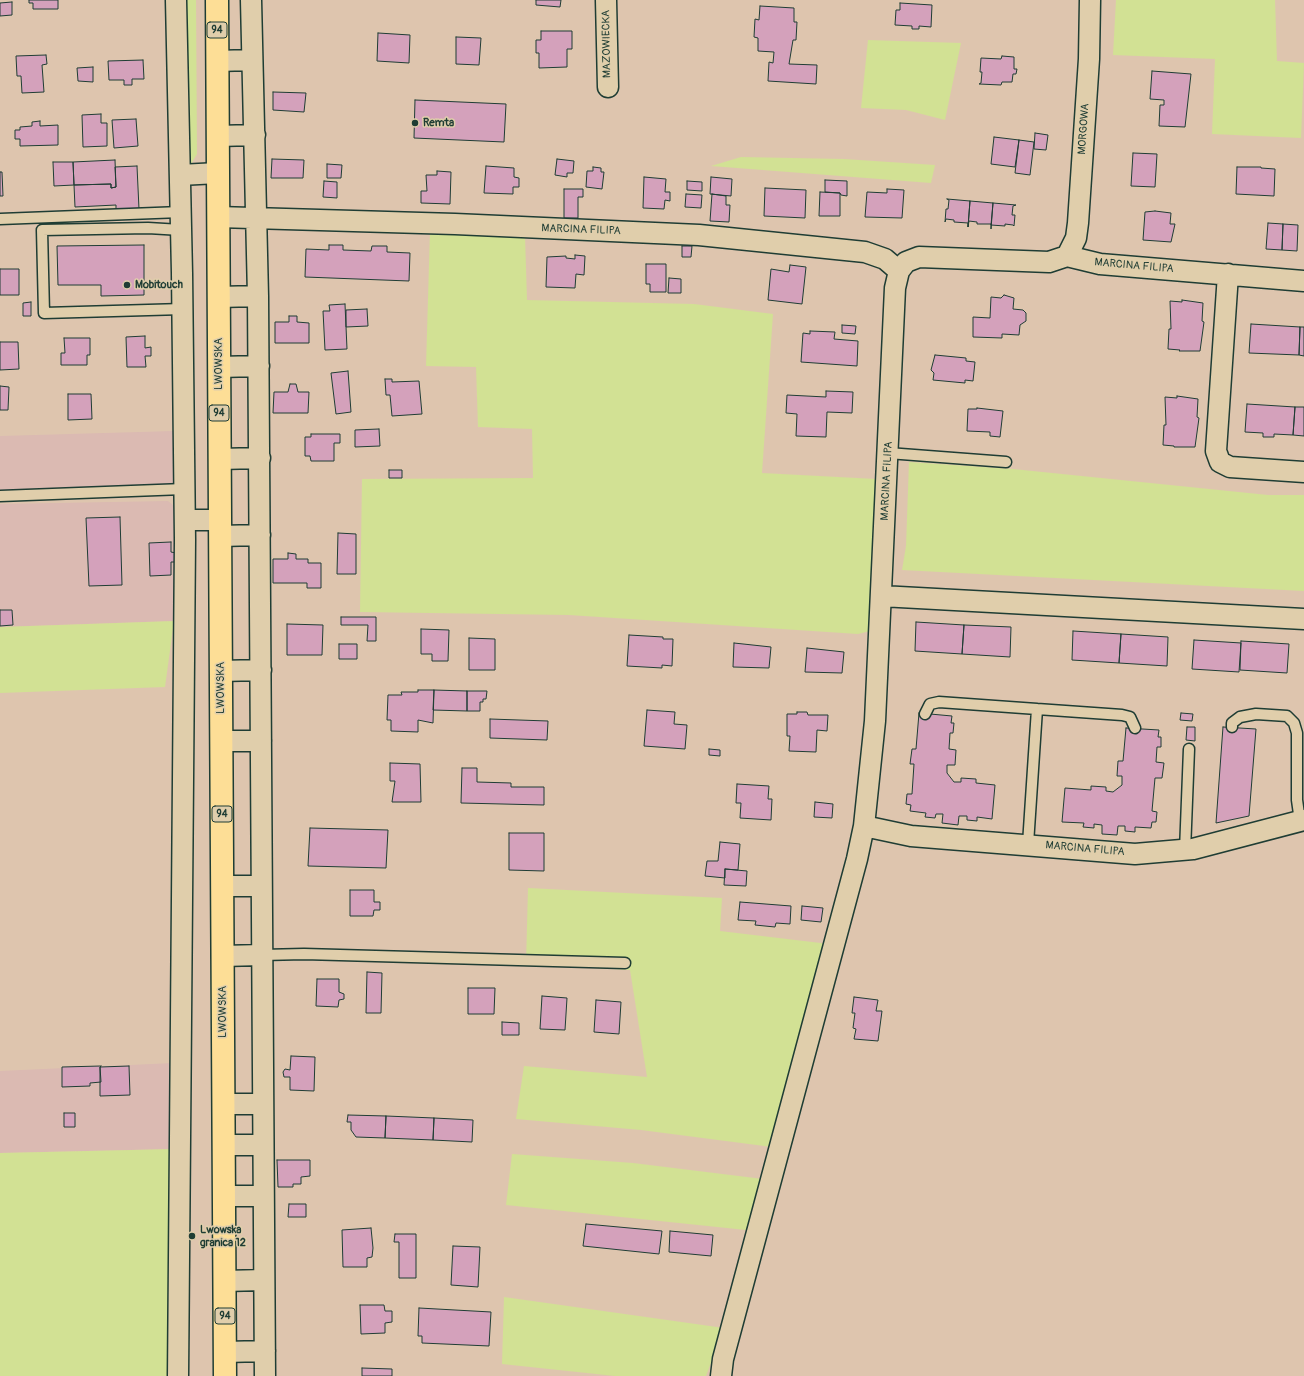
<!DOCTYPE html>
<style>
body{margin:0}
canvas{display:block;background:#dec5ae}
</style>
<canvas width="1304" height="1376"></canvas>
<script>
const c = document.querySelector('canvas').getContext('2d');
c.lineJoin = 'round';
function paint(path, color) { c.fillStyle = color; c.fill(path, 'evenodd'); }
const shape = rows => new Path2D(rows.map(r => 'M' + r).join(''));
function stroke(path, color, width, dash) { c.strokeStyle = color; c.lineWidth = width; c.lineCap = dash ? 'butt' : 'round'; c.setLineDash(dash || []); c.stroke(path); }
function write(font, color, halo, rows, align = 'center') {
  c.font = font + ' Pangolin,sans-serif'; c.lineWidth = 3; c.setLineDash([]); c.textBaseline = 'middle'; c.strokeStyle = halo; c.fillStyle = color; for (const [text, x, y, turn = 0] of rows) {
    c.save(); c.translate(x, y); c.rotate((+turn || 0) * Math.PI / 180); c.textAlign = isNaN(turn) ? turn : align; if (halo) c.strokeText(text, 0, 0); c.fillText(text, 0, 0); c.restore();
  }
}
const built = shape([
 [174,431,180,479,170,486,0,491,0,436],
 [168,501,179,510,178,584,174,621,0,627,0,504],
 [173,1063,174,1149,0,1153,0,1071]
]);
const green = shape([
 [182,0,196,0,197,154,191,164,189,164],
 [1116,0,1275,0,1277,61,1304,63,1301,138,1212,134,1215,59,1113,55],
 [868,40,961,43,945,120,906,110,861,108],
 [741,157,844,159,935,165,931,183,711,166],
 [430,231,525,236,527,300,694,304,773,314,762,473,876,479,876,533,870,631,858,634,569,615,360,612,362,479,533,478,532,429,478,427,476,367,426,366],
 [909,462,1013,469,1268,495,1304,495,1304,591,902,570,906,546],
 [174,621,165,687,0,693,0,627],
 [528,888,722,898,720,931,829,944,772,1147,641,1130,516,1119,524,1066,647,1077,630,970,526,964],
 [174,1149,170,1376,0,1376,0,1153],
 [512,1154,633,1163,763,1179,746,1230,506,1205],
 [504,1297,724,1328,706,1376,615,1376,502,1364]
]);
const building = shape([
 [29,0,58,0,58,9,33,9,33,3,29,3,29,0],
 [536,0,561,0,560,7,536,5,536,0],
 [12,2,12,15,0,16,0,3,12,2],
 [900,3,932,5,931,27,919,26,919,29,912,29,912,26,895,25,896,10,900,10,900,3],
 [760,6,794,8,794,22,797,22,796,40,793,40,789,64,817,65,816,84,768,81,769,62,773,63,774,52,758,51,758,38,754,37,755,19,759,20,760,6],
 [541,31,572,31,572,49,567,49,567,67,539,68,539,53,536,53,536,40,541,40,541,31],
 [378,33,410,35,409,63,377,61,378,33],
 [456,37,481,38,479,65,456,64,456,37],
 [46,55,47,64,42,65,44,92,22,93,21,76,17,76,16,56,46,55],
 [1002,56,1014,57,1014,69,1017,69,1016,74,1013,74,1012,82,1002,82,1001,85,979,84,981,83,982,72,980,72,981,58,1001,59,1002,56],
 [143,60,144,79,132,79,132,85,124,85,124,80,109,80,108,61,143,60],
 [93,67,93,82,78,81,77,68,93,67],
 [1152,71,1191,74,1185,127,1159,126,1160,105,1164,105,1164,100,1150,99,1152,71],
 [273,92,306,93,304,112,273,110,273,92],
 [415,100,506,104,504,142,414,138,415,100],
 [101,114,101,123,107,123,107,146,83,147,82,115,101,114],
 [136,119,138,146,114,148,112,120,136,119],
 [40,121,40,126,58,125,58,145,20,146,20,139,15,139,15,130,20,130,20,127,32,126,32,122,40,121],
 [1035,133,1048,135,1046,150,1034,149,1035,133],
 [994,137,1019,140,1015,167,991,164,994,137],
 [1019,140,1034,142,1030,175,1015,173,1019,140],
 [1133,153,1157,154,1155,187,1131,186,1133,153],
 [272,159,304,160,303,178,271,178,272,159],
 [557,159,574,161,573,173,567,173,567,177,555,175,557,159],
 [115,160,116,187,111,188,111,184,74,185,73,162,115,160],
 [53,162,73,162,74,185,54,186,53,162],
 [327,164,342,165,341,178,327,178,327,164],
 [137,166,139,209,116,210,116,205,75,207,74,185,111,184,111,188,116,187,115,167,137,166],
 [486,166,514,168,514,177,519,178,519,187,513,187,513,194,484,193,486,166],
 [593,167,601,168,601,172,604,172,602,189,586,187,587,171,593,171,593,167],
 [1237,167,1261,167,1261,168,1275,169,1274,196,1236,194,1237,167],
 [437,171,451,172,450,204,421,203,421,191,427,191,426,175,437,175,437,171],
 [0,172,2,172,3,196,0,196,0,172],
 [644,177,666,179,665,192,670,192,670,201,665,200,664,209,643,208,644,177],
 [711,177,732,179,731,196,710,194,711,177],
 [825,180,847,181,847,196,841,195,840,193,825,192,825,180],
 [324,181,337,182,337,198,323,197,324,181],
 [687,181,702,182,702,191,687,190,687,181],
 [765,188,806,190,805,218,764,216,765,188],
 [564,189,583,189,583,197,578,197,578,218,564,218,564,189],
 [887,189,904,190,902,218,865,217,867,192,887,193,887,189],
 [820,192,840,193,840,216,819,216,820,192],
 [686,194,702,195,701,208,685,207,686,194],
 [712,194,726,196,726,205,730,205,729,222,710,221,712,194],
 [947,199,970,201,968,227,968,223,954,222,954,220,946,219,945,222,946,209,948,209,949,200,947,199],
 [970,201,993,203,991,229,991,224,977,224,977,222,969,221,968,227,970,201],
 [993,203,1016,205,1013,206,1012,215,1015,215,1014,226,1013,225,1005,224,1005,226,991,225,993,203],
 [1155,211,1171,213,1170,224,1175,224,1171,242,1143,240,1145,212,1155,211],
 [1268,223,1283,224,1282,250,1266,249,1268,223],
 [1283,224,1298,225,1297,251,1282,250,1283,224],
 [144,245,144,295,101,296,101,285,58,285,57,246,144,245],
 [329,245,343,245,343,250,371,251,372,246,387,246,387,252,410,253,409,281,305,277,306,249,329,250,329,245],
 [682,246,692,246,691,257,682,257,682,246],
 [575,255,585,256,584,275,576,274,575,288,546,287,547,257,566,256,566,258,575,259,575,255],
 [646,264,666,264,666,292,650,292,650,284,646,284,646,264],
 [790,265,806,267,802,304,768,300,771,269,789,272,790,265],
 [0,269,19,269,19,295,0,295,0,269],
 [669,278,681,279,681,293,668,293,669,278],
 [1004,295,1014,298,1013,309,1023,310,1026,313,1026,321,1020,325,1019,335,1002,334,1002,338,973,337,973,317,990,318,991,297,1001,298,1004,295],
 [1182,300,1203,303,1202,321,1204,322,1200,351,1179,351,1180,350,1168,349,1169,329,1171,329,1170,301,1182,302,1182,300],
 [31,302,31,316,23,316,23,303,31,302],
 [345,304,347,349,325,350,323,311,330,311,329,305,345,304],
 [367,309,368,326,346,327,346,310,367,309],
 [289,316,297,316,297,322,309,323,309,343,275,343,275,322,289,322,289,316],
 [1251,324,1300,327,1299,355,1249,353,1251,324],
 [842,325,856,326,855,334,842,333,842,325],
 [1300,327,1304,327,1304,356,1299,355,1300,327],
 [810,331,835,332,834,339,858,341,857,366,801,362,803,333,810,334,810,331],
 [145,336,145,348,151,347,151,356,145,356,146,367,127,367,126,337,145,336],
 [64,338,90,338,90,355,87,355,87,365,61,365,61,353,65,353,64,338],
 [0,342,18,342,19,369,0,370,0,342],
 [935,355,966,358,966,361,975,362,973,381,965,380,965,383,933,380,934,373,931,370,935,355],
 [348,371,351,412,336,414,331,373,348,371],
 [385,379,392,379,392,382,419,381,422,414,392,416,390,395,386,395,385,379],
 [290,384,296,384,298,392,309,392,308,413,273,413,274,392,288,392,290,384],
 [0,386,9,387,8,410,0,410,0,386],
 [826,391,853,392,852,413,827,412,826,437,796,436,797,414,786,413,787,395,826,397,826,391],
 [68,394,91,394,92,419,68,420,68,394],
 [1177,396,1198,399,1197,417,1199,418,1195,447,1174,447,1174,446,1163,445,1164,425,1166,425,1165,397,1177,398,1177,396],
 [1247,404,1295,407,1293,435,1274,434,1274,437,1263,437,1263,433,1245,432,1247,404],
 [1295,407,1304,407,1304,436,1293,435,1295,407],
 [977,408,1003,411,1000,437,990,436,990,432,967,431,968,409,977,409,977,408],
 [379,429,380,446,355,447,355,430,379,429],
 [311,434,340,434,340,443,334,443,334,461,311,461,310,456,305,456,305,437,311,437,311,434],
 [389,470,402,470,402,478,389,478,389,470],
 [120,517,122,585,89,586,86,518,120,517],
 [338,533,356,534,356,574,337,574,338,533],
 [171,542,171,552,176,553,176,562,171,562,171,575,150,576,149,543,171,542],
 [288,553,296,554,296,559,308,559,308,563,321,563,321,588,307,588,307,583,273,583,273,559,288,559,288,553],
 [0,610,12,610,13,625,0,626,0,610],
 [341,617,376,617,376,641,367,641,368,625,341,625,341,617],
 [916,622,964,625,962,654,915,651,916,622],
 [287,624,323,625,322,655,287,655,287,624],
 [964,625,1011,627,1010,657,962,654,964,625],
 [421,629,449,630,448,661,432,661,432,654,421,654,421,629],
 [1073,631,1121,634,1119,663,1072,660,1073,631],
 [1121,634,1168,637,1167,666,1119,663,1121,634],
 [629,635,663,637,663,639,673,639,672,666,662,665,662,668,627,666,629,635],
 [469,638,495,639,495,670,469,670,469,638],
 [1194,640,1241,643,1239,672,1192,669,1194,640],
 [1241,641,1289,644,1287,673,1240,670,1241,641],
 [734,643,771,647,769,668,733,667,734,643],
 [339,644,357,644,357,659,339,659,339,644],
 [807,648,844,652,842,673,805,672,807,648],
 [418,690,434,690,433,723,418,720,418,732,391,731,391,720,387,720,388,695,402,695,401,692,418,692,418,690],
 [434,690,467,691,467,711,433,710,434,690],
 [467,691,487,691,486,699,483,699,483,702,480,702,480,711,467,711,467,691],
 [647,710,675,712,674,724,687,725,685,749,644,746,647,710],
 [797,712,807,712,808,715,828,715,827,731,817,730,816,752,789,751,790,736,787,736,787,714,797,714,797,712],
 [919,713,952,716,951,723,954,723,953,733,950,733,949,749,956,750,955,765,947,765,947,773,954,782,961,782,961,778,976,779,976,783,995,785,992,819,977,817,977,821,967,820,967,816,959,816,958,825,942,823,943,814,936,814,935,818,925,817,926,813,910,811,911,805,906,804,907,794,912,794,914,764,910,764,912,749,916,749,919,713],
 [1181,713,1193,714,1192,721,1180,720,1181,713],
 [490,719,548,721,547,740,490,738,490,719],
 [1187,727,1195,727,1195,741,1186,740,1187,727],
 [1223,727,1256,729,1249,816,1216,823,1223,727],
 [1126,728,1159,730,1158,737,1161,737,1161,747,1157,747,1156,762,1164,763,1162,778,1155,778,1152,811,1157,812,1156,822,1152,822,1151,828,1135,827,1135,832,1125,831,1125,826,1118,826,1117,835,1102,834,1102,825,1094,824,1094,828,1083,827,1084,823,1062,822,1065,788,1091,790,1091,786,1106,787,1106,791,1113,792,1122,785,1122,776,1117,776,1118,761,1123,761,1126,728],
 [709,749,720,750,720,756,709,755,709,749],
 [390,763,420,764,421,802,392,802,395,781,390,781,390,763],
 [462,768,477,768,477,782,511,783,511,787,544,787,544,805,461,803,462,768],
 [737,784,769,786,768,799,772,799,771,820,740,818,741,803,736,803,737,784],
 [815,802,833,804,832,818,814,817,815,802],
 [310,828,388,830,386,868,308,866,310,828],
 [509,833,544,833,544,871,509,870,509,833],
 [720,842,740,844,738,870,725,869,725,878,705,876,707,861,718,861,720,842],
 [725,869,747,871,746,886,724,885,725,869],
 [350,890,374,890,374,902,380,902,380,910,374,910,373,916,350,916,350,890],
 [740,902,791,906,790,924,776,923,775,927,755,925,756,921,738,920,740,902],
 [802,906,823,908,821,922,801,920,802,906],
 [367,972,382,973,381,1013,366,1013,367,972],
 [317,979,339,979,339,992,344,994,344,999,339,1000,338,1007,316,1006,317,979],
 [468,988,495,988,494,1014,468,1014,468,988],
 [542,996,567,998,565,1030,540,1029,542,996],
 [854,997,878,1000,876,1011,882,1011,878,1041,854,1039,856,1029,853,1028,855,1013,852,1013,854,997],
 [596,1000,621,1002,619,1034,594,1032,596,1000],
 [502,1022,519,1023,519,1035,502,1035,502,1022],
 [291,1056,315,1057,314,1091,290,1090,290,1077,284,1077,283,1072,285,1069,290,1070,291,1056],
 [101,1066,100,1067,101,1082,90,1083,90,1086,62,1087,62,1067,101,1066],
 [129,1066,130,1095,100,1096,100,1067,129,1066],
 [64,1113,75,1113,75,1127,64,1127,64,1113],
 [348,1115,386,1116,385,1138,356,1137,351,1130,351,1122,347,1122,348,1115],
 [386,1116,434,1118,433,1140,385,1138,386,1116],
 [434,1118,473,1120,472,1142,433,1140,434,1118],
 [277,1160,310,1160,310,1176,301,1177,301,1184,293,1184,293,1187,278,1187,277,1160],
 [289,1204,306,1204,306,1217,288,1217,289,1204],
 [586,1224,662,1231,659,1254,583,1246,586,1224],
 [371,1228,373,1248,372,1257,367,1258,367,1267,343,1267,342,1230,371,1228],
 [670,1231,713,1235,711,1256,669,1252,670,1231],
 [395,1234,416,1234,416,1278,399,1278,399,1242,394,1242,395,1234],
 [453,1246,480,1247,478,1287,451,1285,453,1246],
 [360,1305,384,1305,385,1311,392,1311,392,1322,385,1323,385,1333,361,1334,360,1305],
 [419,1308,491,1312,489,1346,422,1343,422,1336,418,1336,419,1308],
 [362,1368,392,1369,392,1376,362,1376,362,1368]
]);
const lane = shape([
 [0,219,181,212],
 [181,230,148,228,42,230,44,313,183,309],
 [888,453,1006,462],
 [0,496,184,489],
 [1037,709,1122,715,1130,717,1135,728],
 [925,714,930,704,939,702,1037,709,1028,844],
 [1232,727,1232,723,1240,717,1256,714,1287,716,1294,723,1297,733,1297,800,1300,821],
 [1185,851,1189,749],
 [262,955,304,954,625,963]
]);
const street = shape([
 [176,0,182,273,185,540,178,1376],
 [251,0,258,296,265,1376],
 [606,0,608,87],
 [217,61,252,60],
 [218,136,255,135],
 [180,175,218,173],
 [218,217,455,224,699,235,865,252,885,259,899,271],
 [1067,256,1076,238,1078,223,1089,59,1090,0],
 [1228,274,1216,451,1220,462,1230,467,1304,472],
 [219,297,258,296],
 [219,367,259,366],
 [220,459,260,458],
 [185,520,220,520],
 [220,536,260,535],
 [881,596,1304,619],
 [221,671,261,670],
 [221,741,261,741],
 [864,826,911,836,1135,854,1193,849,1304,820],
 [222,886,261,886],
 [222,956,262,955],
 [223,1104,263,1104],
 [224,1145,263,1145],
 [224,1196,263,1196],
 [224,1281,264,1280],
 [225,1352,265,1351],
 [721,1376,723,1359,857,859,864,826,875,721,895,288,899,271,906,262,919,257,1049,262,1067,256,1100,264,1304,281]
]);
const primary = shape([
 [217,0,225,1376]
]);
const markers = [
 [415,123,4,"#1f3d34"],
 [127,285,4,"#1f3d34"],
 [192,1236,4,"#1f3d34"]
];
const shields = [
 [217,30,20],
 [219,413,20],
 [222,814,20],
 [225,1316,20]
];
const shieldNames = [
 ["94",217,30],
 ["94",219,413],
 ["94",222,814],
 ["94",225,1316]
];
const streetNames = [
 ["MAZOWIECKA",607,44,-91],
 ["MORGOWA",1084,129,-86],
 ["MARCINA FILIPA",581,230,2],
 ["MARCINA FILIPA",1134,266,5],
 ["LWOWSKA",219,364,-90],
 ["MARCINA FILIPA",887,481,-87],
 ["LWOWSKA",221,688,-90],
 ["MARCINA FILIPA",1085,849,5],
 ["LWOWSKA",223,1012,-90]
];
const poiNames = [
 ["Remta",423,123],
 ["Mobitouch",135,285],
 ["Lwowska",200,1230],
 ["granica 12",200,1243]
];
paint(built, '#dbbab2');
paint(green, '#d2e194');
paint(building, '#d4a1bb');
stroke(building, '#1f3d34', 1);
stroke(lane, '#1f3d34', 13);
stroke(street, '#1f3d34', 23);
stroke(primary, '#1f3d34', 25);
stroke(lane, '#e0ceab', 10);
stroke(street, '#e0ceab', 20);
stroke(primary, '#fdde96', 22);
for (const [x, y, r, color] of markers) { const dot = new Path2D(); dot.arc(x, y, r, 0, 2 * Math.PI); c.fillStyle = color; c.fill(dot); stroke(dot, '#e0ceab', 1.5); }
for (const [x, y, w] of shields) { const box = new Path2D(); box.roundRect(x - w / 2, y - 8, w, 16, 3); c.fillStyle = '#e0ceab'; c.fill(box); stroke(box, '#1f3d34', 1); }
write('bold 10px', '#1f3d34', null, shieldNames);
write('11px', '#1f3d34', '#e0ceab', streetNames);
write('bold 11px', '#1f3d34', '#e0ceab', poiNames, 'left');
</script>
